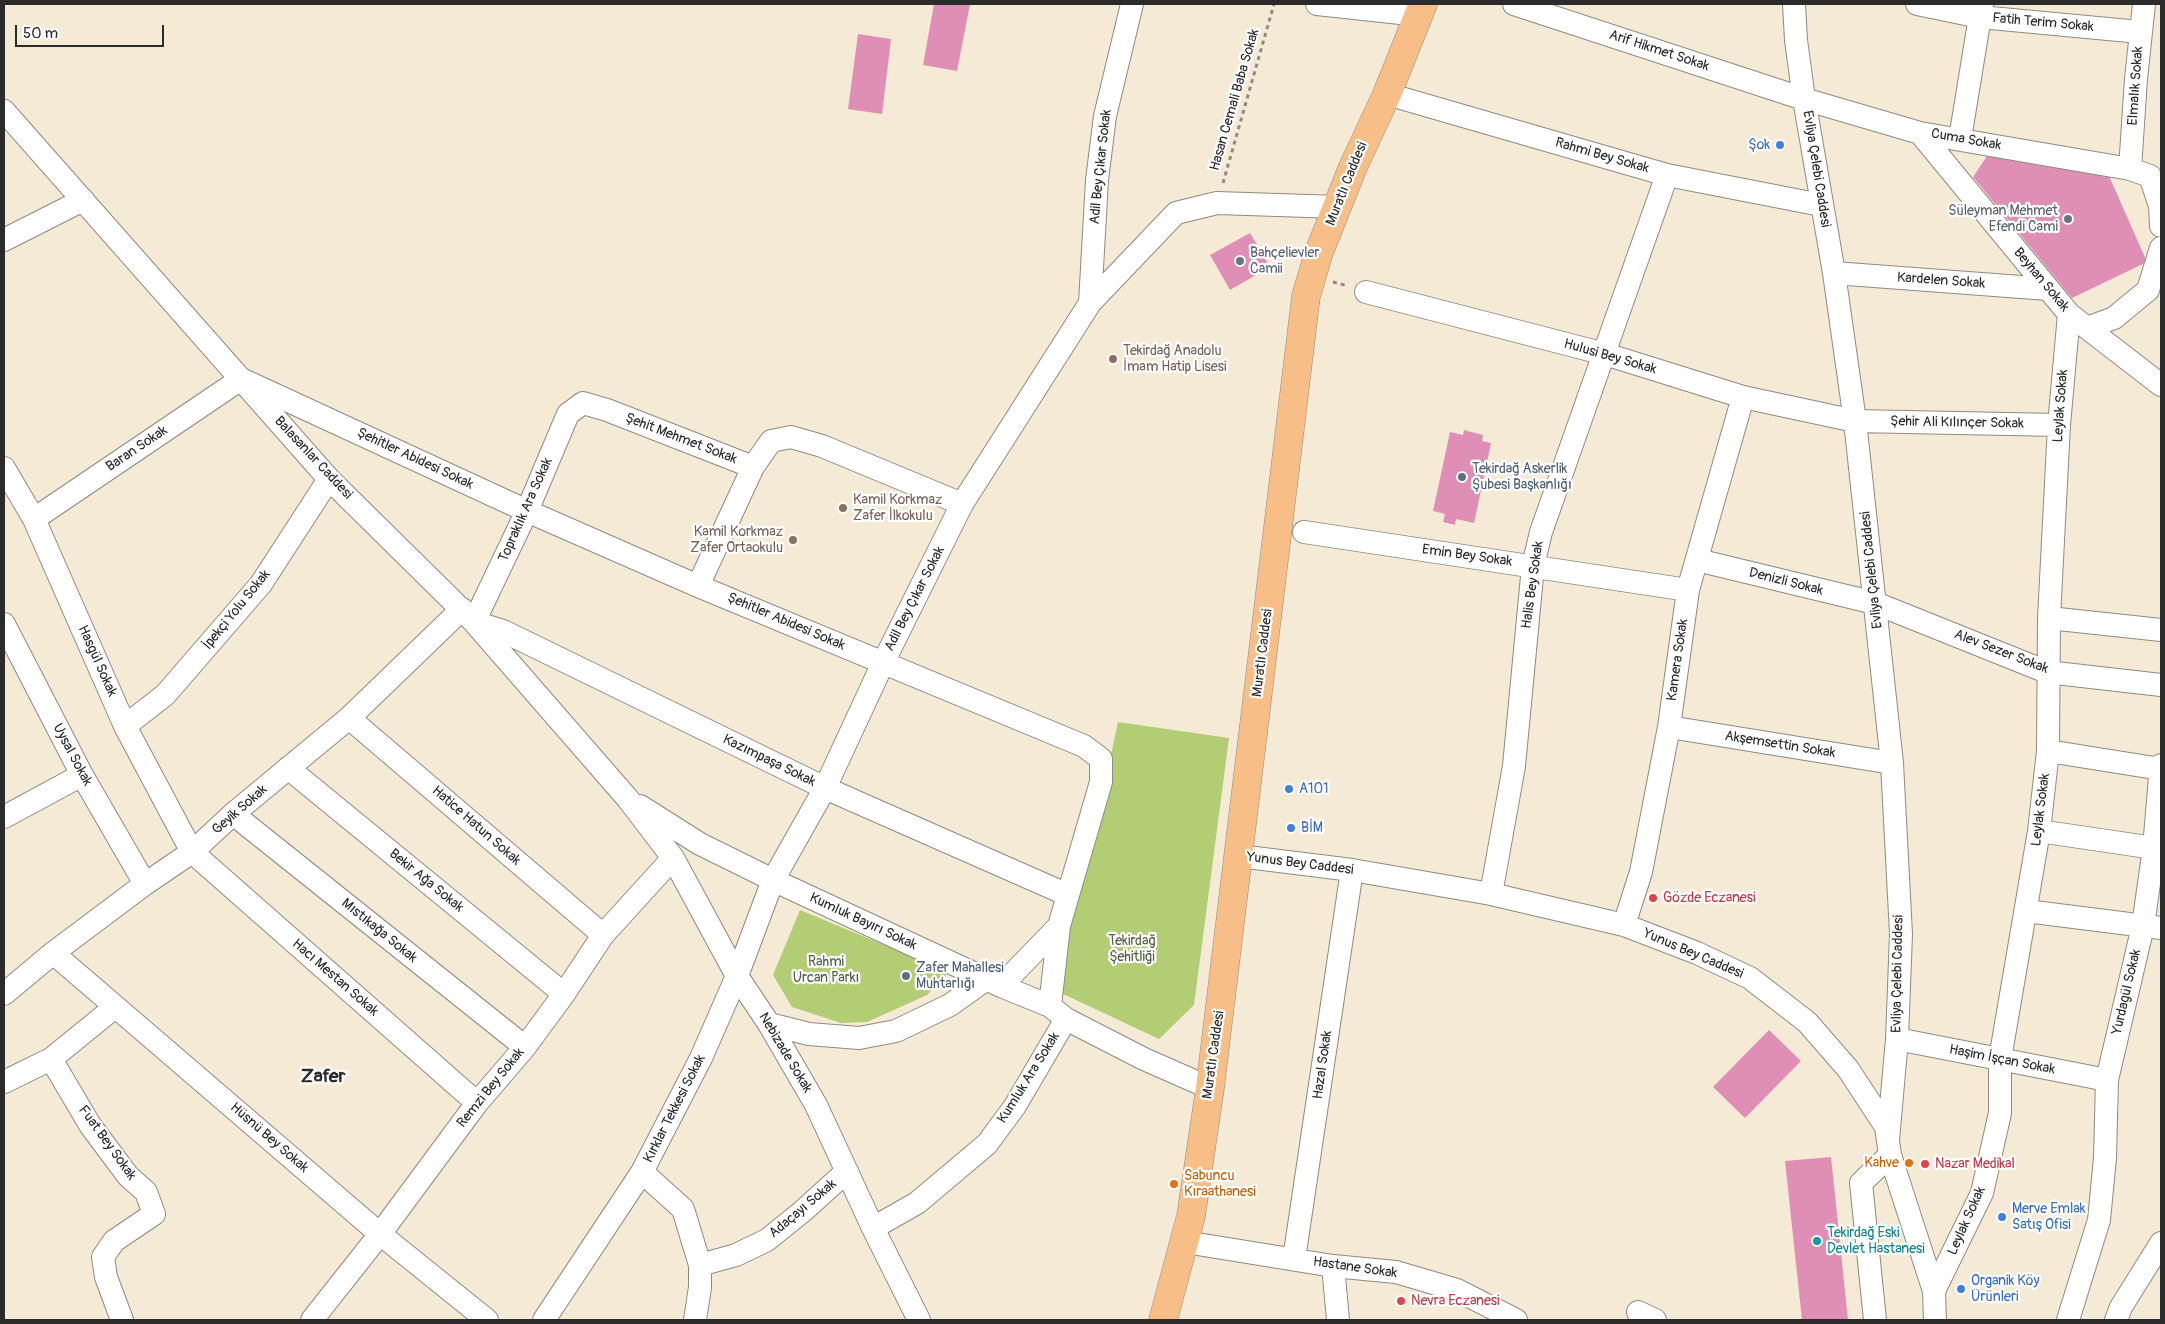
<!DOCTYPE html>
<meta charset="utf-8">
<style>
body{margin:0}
#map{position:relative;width:2165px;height:1324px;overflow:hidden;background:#f5ead6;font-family:Pangolin,sans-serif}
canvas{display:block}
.frame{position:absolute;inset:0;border:5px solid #2b2b2b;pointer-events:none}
.scale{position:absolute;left:15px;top:25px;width:149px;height:22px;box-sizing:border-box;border:2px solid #2b2b2b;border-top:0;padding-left:6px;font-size:15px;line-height:18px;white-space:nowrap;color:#2b2b2b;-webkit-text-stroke:4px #fff;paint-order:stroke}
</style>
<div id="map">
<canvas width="2165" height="1324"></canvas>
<div class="frame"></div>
<div class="scale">50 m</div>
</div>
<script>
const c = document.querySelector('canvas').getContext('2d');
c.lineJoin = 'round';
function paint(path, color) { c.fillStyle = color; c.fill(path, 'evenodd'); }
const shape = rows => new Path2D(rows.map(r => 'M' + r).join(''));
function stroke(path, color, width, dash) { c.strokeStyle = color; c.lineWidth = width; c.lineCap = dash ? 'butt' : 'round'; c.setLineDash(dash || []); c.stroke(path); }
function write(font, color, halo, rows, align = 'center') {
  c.font = font + ' Pangolin,sans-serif'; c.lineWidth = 4.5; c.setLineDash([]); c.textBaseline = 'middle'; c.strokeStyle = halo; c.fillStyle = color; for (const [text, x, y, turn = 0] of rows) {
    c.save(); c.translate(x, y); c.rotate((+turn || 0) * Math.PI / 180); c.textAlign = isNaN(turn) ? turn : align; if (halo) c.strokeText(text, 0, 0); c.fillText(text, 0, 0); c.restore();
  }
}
const green = shape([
 [1118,722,1229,738,1194,1005,1159,1039,1059,992,1061,953,1093,839],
 [800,910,949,972,927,995,867,1022,841,1023,792,1007,773,975]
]);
const building = shape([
 [934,4,970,4,957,71,923,65],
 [858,34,891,39,882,114,848,109],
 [1991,150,2109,176,2147,262,2072,298,1973,177],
 [1250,233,1270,267,1230,290,1210,255],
 [1464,430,1483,435,1482,441,1491,443,1474,523,1456,519,1455,525,1443,522,1445,514,1433,511,1450,432,1463,435],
 [1769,1030,1801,1061,1745,1118,1713,1087],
 [1831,1157,1848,1320,1802,1320,1785,1161]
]);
const path = shape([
 [1223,183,1274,4],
 [1333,282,1348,286]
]);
const minor = shape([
 [1317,4,1419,15],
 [1514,4,1804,99,1920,133,2130,169,2150,176,2160,206,2161,226],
 [1794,4,1796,40,1804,99,1834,273,1855,421,1892,763,1901,934,1897,1039,1888,1140],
 [1917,4,1980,17,2140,32],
 [1387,94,1667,175,1821,205],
 [4,111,329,479,474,622,628,799,673,858,737,976,769,1024,816,1105,873,1228,919,1320],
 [1920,133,2069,314,2161,385],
 [1960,139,1982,4],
 [2130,169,2136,79,2144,4],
 [4,240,83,200],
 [1834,273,2048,289],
 [1366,292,1605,354,1743,397,1855,421,2059,425],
 [1090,303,1097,180,1105,116,1132,4],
 [2087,328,2114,318,2148,290,2161,248],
 [4,468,34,519,125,726,192,852,477,1103],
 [962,504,822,446,791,437,771,441,753,467,607,410,583,403,568,414,527,511,474,622,503,631,825,788,1068,895],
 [34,519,241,379,527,511,698,586,1084,746,1101,759,1101,782,1059,926,1050,1006],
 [1304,532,1688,590],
 [1697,560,1875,603,2047,672,2161,685],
 [698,586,753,467],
 [2049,618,2161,630],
 [4,624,82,775,145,884],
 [349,718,603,935],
 [125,726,165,695,261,584,329,479],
 [1669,727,1892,763],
 [2048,751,2161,769],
 [288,768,564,994],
 [640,806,700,844,773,880,1001,986,1050,1006,1066,1019,1144,1059,1210,1088],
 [233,814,525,1047],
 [4,817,82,775],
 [2039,831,2161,849],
 [1239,856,1352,870,1491,894,1624,925,1697,953,1750,978,1807,1022,1848,1069,1886,1127,1890,1155,1934,1291,1935,1320],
 [1491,894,1514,766,1533,566,1541,532,1667,175],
 [2026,911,2161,928],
 [1624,925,1641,872,1669,727,1688,590,1743,397],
 [53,953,380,1234,487,1320],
 [1001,986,1059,926],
 [4,994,53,953,145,884,192,852,233,814,349,718,462,609],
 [769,1024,809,1034,859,1038,896,1031,950,1005,988,978],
 [1897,1039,2107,1080],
 [51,1059,90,1125,128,1176,146,1192,154,1214,114,1241,103,1257,106,1277,122,1320],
 [4,1082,51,1059,115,1007],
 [642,1172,683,1209,700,1265,700,1287,695,1320],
 [873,1228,917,1203,987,1144,1015,1106,1066,1019],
 [1185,1242,1333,1266,1396,1272,1457,1290,1516,1320],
 [1294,1259,1352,870],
 [700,1265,736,1255,767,1240,803,1211,847,1171],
 [1333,1266,1338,1320],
 [1934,1291,1982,1193,2000,1113,2000,1059,2039,831,2048,751,2049,618,2059,425,2069,314],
 [1638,1312,1655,1320],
 [312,1320,380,1234,477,1103,525,1047,564,994,603,935,673,858],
 [544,1320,642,1172,701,1058,737,976,773,880,825,788,883,663,962,504,1090,303,1176,213,1217,203,1338,207],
 [1875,1320,1861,1183,1890,1155],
 [2068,1320,2099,1220,2105,1158,2107,1080,2143,926,2154,848,2161,765],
 [2116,1320,2121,1307,2161,1243]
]);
const major = shape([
 [1163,1320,1191,1216,1210,1088,1306,296,1319,252,1353,167,1387,94,1423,4]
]);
const markers = [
 [1780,145,5,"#3f7fe0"],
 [2068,219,5,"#6b7280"],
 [1240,261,5,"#6b7280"],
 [1113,359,5,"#8d6e63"],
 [1462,477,5,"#5c6f8a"],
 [843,508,5,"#8d6e63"],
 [793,540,5,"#8d6e63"],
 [1289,789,5,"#3f7fe0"],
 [1291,828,5,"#3f7fe0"],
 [1653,898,5,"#e0444e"],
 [906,976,5,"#5c6f8a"],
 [1909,1163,5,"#e8710a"],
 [1925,1164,5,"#e0444e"],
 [1174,1184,5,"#e8710a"],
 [2002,1217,5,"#3f7fe0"],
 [1817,1241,5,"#0f9aa8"],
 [1961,1289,5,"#3f7fe0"],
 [1401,1301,5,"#e0444e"]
];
const streetNames = [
 ["Fatih Terim Sokak",2043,23,5],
 ["Arif Hikmet Sokak",1659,51,18],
 ["Elmalık Sokak",2136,86,-86],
 ["Hasan Cemali Baba Sokak",1235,100,-74],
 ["Cuma Sokak",1966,140,10],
 ["Rahmi Bey Sokak",1602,156,16],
 ["Adil Bey Çıkar Sokak",1101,167,-84],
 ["Evliya Çelebi Caddesi",1816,169,81],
 ["Muratlı Caddesi",1347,184,-68],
 ["Beyhan Sokak",2041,280,50],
 ["Kardelen Sokak",1941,281,4],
 ["Hulusi Bey Sokak",1610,357,16],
 ["Leylak Sokak",2061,406,-86],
 ["Şehir Ali Kılınçer Sokak",1957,423,1],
 ["Şehit Mehmet Sokak",681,439,21],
 ["Baran Sokak",137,449,-34],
 ["Balasanlar Caddesi",313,458,47],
 ["Şehitler Abidesi Sokak",415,459,25],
 ["Topraklık Ara Sokak",526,510,-66],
 ["Emin Bey Sokak",1467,556,8],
 ["Evliya Çelebi Caddesi",1872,570,-96],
 ["Denizli Sokak",1786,582,14],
 ["Halis Bey Sokak",1533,585,-82],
 ["Adil Bey Çıkar Sokak",915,599,-63],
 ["İpekçi Yolu Sokak",237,610,-51],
 ["Şehitler Abidesi Sokak",786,622,23],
 ["Alev Sezer Sokak",2001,652,21],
 ["Muratlı Caddesi",1263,653,-83],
 ["Kamera Sokak",1678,660,-82],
 ["Hasgül Sokak",97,661,66],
 ["Akşemsettin Sokak",1780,745,9],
 ["Uysal Sokak",72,755,62],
 ["Kazımpaşa Sokak",769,761,26],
 ["Geyik Sokak",240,810,-41],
 ["Leylak Sokak",2041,810,-83],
 ["Hatice Hatun Sokak",476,826,41],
 ["Yunus Bey Caddesi",1300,864,7],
 ["Bekir Ağa Sokak",426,881,39],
 ["Kumluk Bayırı Sokak",863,922,25],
 ["Mıstıkağa Sokak",379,931,39],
 ["Yunus Bey Caddesi",1693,954,23],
 ["Evliya Çelebi Caddesi",1898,974,-89],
 ["Hacı Mestan Sokak",335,978,41],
 ["Yurdagül Sokak",2127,992,-77],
 ["Nebizade Sokak",785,1053,59],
 ["Muratlı Caddesi",1214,1055,-82],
 ["Haşim İşçan Sokak",2002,1060,11],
 ["Hazal Sokak",1323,1065,-82],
 ["Kumluk Ara Sokak",1029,1078,-58],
 ["Remzi Bey Sokak",491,1088,-51],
 ["Kırklar Tekkesi Sokak",675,1109,-63],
 ["Hüsnü Bey Sokak",269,1138,41],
 ["Fuat Bey Sokak",107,1143,54],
 ["Adaçayı Sokak",803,1209,-40],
 ["Leylak Sokak",1967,1221,-66],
 ["Hastane Sokak",1355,1268,8]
];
const shopNames = [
 ["Şok",1770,145,"right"],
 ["A101",1299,789],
 ["BİM",1301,828],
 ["Merve Emlak",2012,1209],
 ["Satış Ofisi",2012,1225],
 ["Organik Köy",1971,1281],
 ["Ürünleri",1971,1297]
];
const worshipNames = [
 ["Süleyman Mehmet",2058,211],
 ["Efendi Cami",2058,227],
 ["Bahçelievler",1250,253,"left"],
 ["Camii",1250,269,"left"]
];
const educationNames = [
 ["Tekirdağ Anadolu",1123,351],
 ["İmam Hatip Lisesi",1123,367],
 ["Kamil Korkmaz",853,500],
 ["Zafer İlkokulu",853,516],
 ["Kamil Korkmaz",783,532,"right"],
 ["Zafer Ortaokulu",783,548,"right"]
];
const serviceNames = [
 ["Tekirdağ Askerlik",1472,469],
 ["Şubesi Başkanlığı",1472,485],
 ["Zafer Mahallesi",916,968],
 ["Muhtarlığı",916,984]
];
const healthNames = [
 ["Gözde Eczanesi",1663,898],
 ["Nazar Medikal",1935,1164],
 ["Nevra Eczanesi",1411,1301]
];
const parkNames = [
 ["Tekirdağ",1132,941],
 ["Şehitliği",1132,957],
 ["Rahmi",826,962],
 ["Urcan Parkı",826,978]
];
const foodNames = [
 ["Kahve",1899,1163],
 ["Sabuncu",1184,1176,"left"],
 ["Kıraathanesi",1184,1192,"left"]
];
const cultureNames = [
 ["Tekirdağ Eski",1827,1233],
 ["Devlet Hastanesi",1827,1249]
];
const districtNames = [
 ["Zafer",323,1077]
];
paint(green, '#b2cd74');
paint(building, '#df8fb5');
stroke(minor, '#908a80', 24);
stroke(major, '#908a80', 29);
stroke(path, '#908a80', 3, [4, 4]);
stroke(minor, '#fff', 22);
stroke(major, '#f7be87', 28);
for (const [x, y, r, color] of markers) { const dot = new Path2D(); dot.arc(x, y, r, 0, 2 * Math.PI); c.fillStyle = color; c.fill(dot); stroke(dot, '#fff', 2); }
write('14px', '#2b2b2b', '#fff', streetNames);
write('14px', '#366cbe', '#fff', shopNames, 'left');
write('14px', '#5b616d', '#fff', worshipNames, 'right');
write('14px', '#785e54', '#fff', educationNames, 'left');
write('14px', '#4e5e75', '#fff', serviceNames, 'left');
write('14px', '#be3a42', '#fff', healthNames, 'left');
write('14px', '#545c41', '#fff', parkNames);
write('14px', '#c56008', '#fff', foodNames, 'right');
write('14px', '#0d838f', '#fff', cultureNames, 'left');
write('bold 19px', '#2b2b2b', '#fff', districtNames);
</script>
